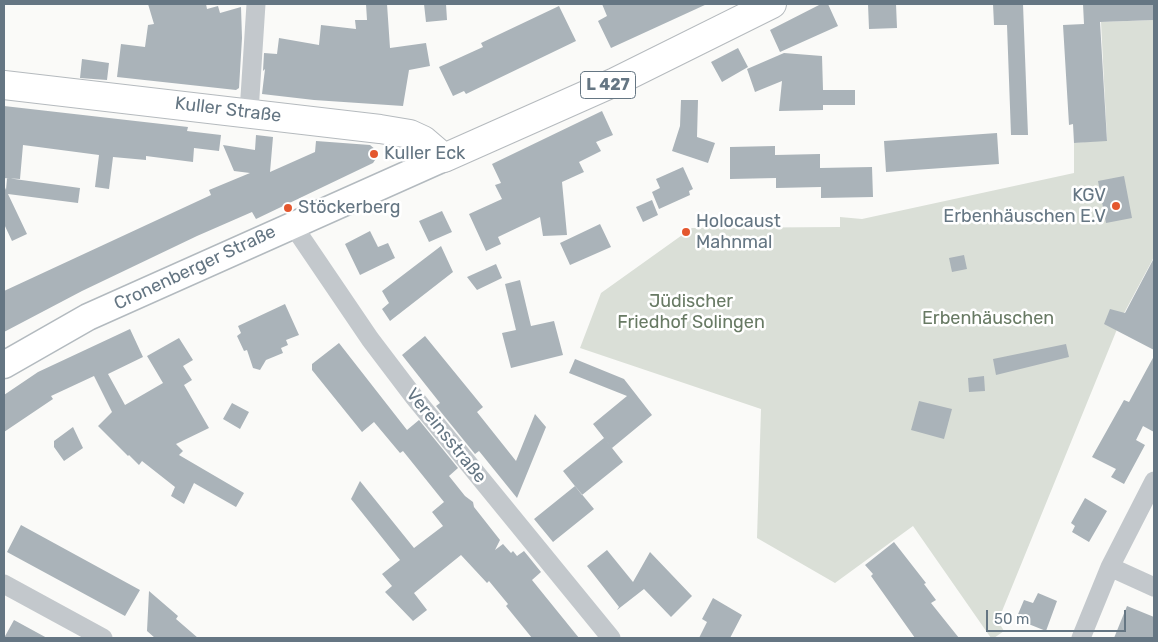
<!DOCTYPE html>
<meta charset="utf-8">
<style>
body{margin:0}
#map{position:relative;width:1158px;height:642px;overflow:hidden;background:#fafaf8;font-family:Rubik,sans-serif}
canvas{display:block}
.frame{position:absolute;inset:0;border:5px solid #657683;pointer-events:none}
.scale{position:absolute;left:986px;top:610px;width:140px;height:22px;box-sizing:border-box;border:2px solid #657683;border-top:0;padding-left:6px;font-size:15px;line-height:18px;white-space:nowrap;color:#657683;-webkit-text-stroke:4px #fff;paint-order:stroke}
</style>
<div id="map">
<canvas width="1158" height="642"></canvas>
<div class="frame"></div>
<div class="scale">50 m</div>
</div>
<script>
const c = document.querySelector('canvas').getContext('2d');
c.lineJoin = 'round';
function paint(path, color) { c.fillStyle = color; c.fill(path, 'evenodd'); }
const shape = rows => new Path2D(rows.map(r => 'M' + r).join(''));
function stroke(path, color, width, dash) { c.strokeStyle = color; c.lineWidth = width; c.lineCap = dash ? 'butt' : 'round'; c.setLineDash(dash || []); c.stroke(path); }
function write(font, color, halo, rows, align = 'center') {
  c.font = font + ' Rubik,sans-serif'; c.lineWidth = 5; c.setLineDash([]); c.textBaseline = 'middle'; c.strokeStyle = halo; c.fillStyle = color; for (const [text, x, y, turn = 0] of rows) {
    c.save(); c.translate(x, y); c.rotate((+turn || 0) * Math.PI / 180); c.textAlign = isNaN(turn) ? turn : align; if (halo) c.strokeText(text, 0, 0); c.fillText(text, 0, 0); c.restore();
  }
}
const green = shape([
 [1153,20,1154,257,1122,317,998,621,1004,631,994,638,991,638,913,526,835,583,757,538,761,409,580,348,601,293,692,228,840,227,840,217,862,219,1074,173,1074,143,1107,140,1101,22]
]);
const building = shape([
 [148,4,206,4,207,9,218,6,220,13,241,7,242,38,239,88,236,90,117,77,121,44,145,47,148,25,154,24],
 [366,4,387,4,390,48,426,43,430,66,409,70,403,106,314,100,262,94,265,69,263,71,264,53,277,54,279,38,319,45,321,25,356,29,355,20,367,20],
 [424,4,446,4,447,20,426,22],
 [602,4,707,4,611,48,598,21,607,16],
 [821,4,828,4,838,26,780,52,770,30],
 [868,4,896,4,897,28,869,29],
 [993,4,1023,4,1028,135,1011,135,1007,25,994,25],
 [1083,4,1154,4,1154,20,1100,22,1107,141,1074,143,1073,124,1069,125,1063,25,1084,24],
 [559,6,576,41,466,94,464,91,453,96,439,67,483,47,481,43],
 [738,48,748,67,722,82,711,62],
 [784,53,822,56,823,90,855,90,855,105,823,105,823,110,779,111,782,81,755,92,747,69],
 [82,59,109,63,107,80,80,78],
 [681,100,698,100,697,137,715,143,708,163,672,151,680,126],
 [4,106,188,127,187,131,221,135,219,151,194,148,193,162,146,156,146,160,113,157,109,189,95,187,99,155,23,145,20,179,4,178],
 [602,111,613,135,596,142,601,151,579,162,584,172,562,182,567,235,543,236,540,217,498,237,501,244,486,251,469,214,502,199,495,185,501,183,492,164],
 [997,133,999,164,886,172,884,141],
 [256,135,273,137,270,172,315,152,316,141,370,145,376,150,377,157,373,163,256,219,252,212,197,236,82,291,4,332,4,291,211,195,209,190,250,173,234,171,223,145,255,150],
 [775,146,775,155,820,154,820,168,872,167,873,197,821,198,821,187,776,188,776,178,730,179,730,147],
 [683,167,693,189,689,191,690,195,659,209,652,192,660,188,656,179],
 [1124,176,1132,218,1106,223,1098,181],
 [7,178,80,188,78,203,8,194,27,234,12,241,4,224,4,185,6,190],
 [652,200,658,215,643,222,636,207],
 [442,211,452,232,429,242,419,221],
 [600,224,611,247,570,265,560,243],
 [370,231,378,247,388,243,395,258,360,275,345,244],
 [441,246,453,272,390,321,382,309,389,303,382,291],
 [964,255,967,269,952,272,949,258],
 [1154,258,1154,350,1104,324,1110,309,1125,313],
 [496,264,502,278,477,290,467,277],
 [520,280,531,326,554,321,563,355,511,368,502,333,516,330,505,284],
 [285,304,299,335,286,340,288,345,281,348,283,353,266,360,260,370,253,368,247,350,244,351,237,336,241,333,238,326],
 [130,329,143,357,108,374,125,405,163,383,147,356,179,338,193,360,183,366,192,380,184,385,209,428,176,444,183,451,179,455,244,493,236,507,194,483,184,504,171,496,175,487,142,461,139,465,129,455,128,456,98,426,112,412,94,376,51,396,53,399,4,432,4,395,38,372],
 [425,336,483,407,477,412,516,461,535,414,546,427,517,498,479,451,475,454,436,406,440,403,402,355],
 [339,343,407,430,419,420,458,468,449,476,465,496,473,502,474,507,500,540,495,550,503,544,511,553,513,551,517,556,524,551,541,572,532,580,579,638,532,638,506,606,508,604,489,581,487,583,461,555,414,593,427,610,413,621,385,592,392,586,382,574,400,560,351,499,360,481,414,548,443,526,432,512,444,502,403,451,400,453,374,422,362,432,312,370,312,364],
 [1066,344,1069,357,996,375,993,359],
 [1154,356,1154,432,1143,426,1136,440,1145,445,1124,484,1111,477,1116,469,1092,457,1124,400,1129,402],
 [575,359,624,379,652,415,612,448,605,439,623,462,582,495,563,471,604,438,593,424,627,396,569,373],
 [984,376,985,391,969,392,968,378],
 [919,401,952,409,944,439,911,430],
 [232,403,249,412,240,429,223,419],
 [73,427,83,448,64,461,54,447,54,441],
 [575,486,594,509,553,542,534,519],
 [1085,498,1107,511,1089,542,1072,532,1075,526,1071,523],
 [21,525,140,590,125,616,7,552],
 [894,542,926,583,924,584,936,600,931,603,959,638,915,638,871,576,873,574,865,565],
 [607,550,633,582,650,552,692,596,671,617,644,589,617,610,619,607,587,566],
 [149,591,178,616,176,619,198,638,155,638,147,631],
 [1038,593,1057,601,1046,631,1016,619,1024,600,1033,603],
 [713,598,742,615,730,638,699,638,707,622,702,619],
 [1127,606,1154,617,1154,638,1114,638],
 [14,620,47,638,4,638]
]);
const street = shape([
 [249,112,256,4],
 [292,224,370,339,414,397,611,638],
 [1110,567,1154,587],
 [4,584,103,638],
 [1081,638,1110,567,1154,481]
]);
const secondary = shape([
 [4,365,88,317,444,158]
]);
const primary = shape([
 [4,85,380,129,410,134,423,140,444,158,615,82,772,4]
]);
const markers = [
 [374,154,5,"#e4572e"],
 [1116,206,5,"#e4572e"],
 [288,208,5,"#e4572e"],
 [686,232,5,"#e4572e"]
];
const shields = [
 [608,85,55]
];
const shieldNames = [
 ["L 427",608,85]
];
const streetNames = [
 ["Kuller Straße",228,110,7],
 ["Cronenberger Straße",195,268,-25],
 ["Vereinsstraße",446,436,51]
];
const poiNames = [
 ["Kuller Eck",384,154],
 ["KGV",1106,196,"right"],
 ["Erbenhäuschen E.V",1106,217,"right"],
 ["Stöckerberg",298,208],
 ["Holocaust",696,222],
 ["Mahnmal",696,243]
];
const parkNames = [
 ["Jüdischer",691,302],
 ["Friedhof Solingen",691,323],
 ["Erbenhäuschen",988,319]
];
paint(green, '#dadfd7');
paint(building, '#aab3b9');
stroke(secondary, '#b3babf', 29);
stroke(primary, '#b5babe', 30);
stroke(street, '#c3c8cc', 19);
stroke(secondary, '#fff', 26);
stroke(primary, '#fff', 28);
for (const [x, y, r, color] of markers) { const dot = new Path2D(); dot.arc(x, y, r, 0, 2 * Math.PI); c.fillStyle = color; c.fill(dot); stroke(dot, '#fff', 2); }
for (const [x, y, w] of shields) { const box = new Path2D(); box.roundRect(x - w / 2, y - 13.5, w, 27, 4); c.fillStyle = '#fff'; c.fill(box); stroke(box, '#657683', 1); }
write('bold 16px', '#657683', null, shieldNames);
write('18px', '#657683', '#fff', streetNames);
write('18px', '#657683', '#fff', poiNames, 'left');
write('18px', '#687a64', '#fff', parkNames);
</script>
